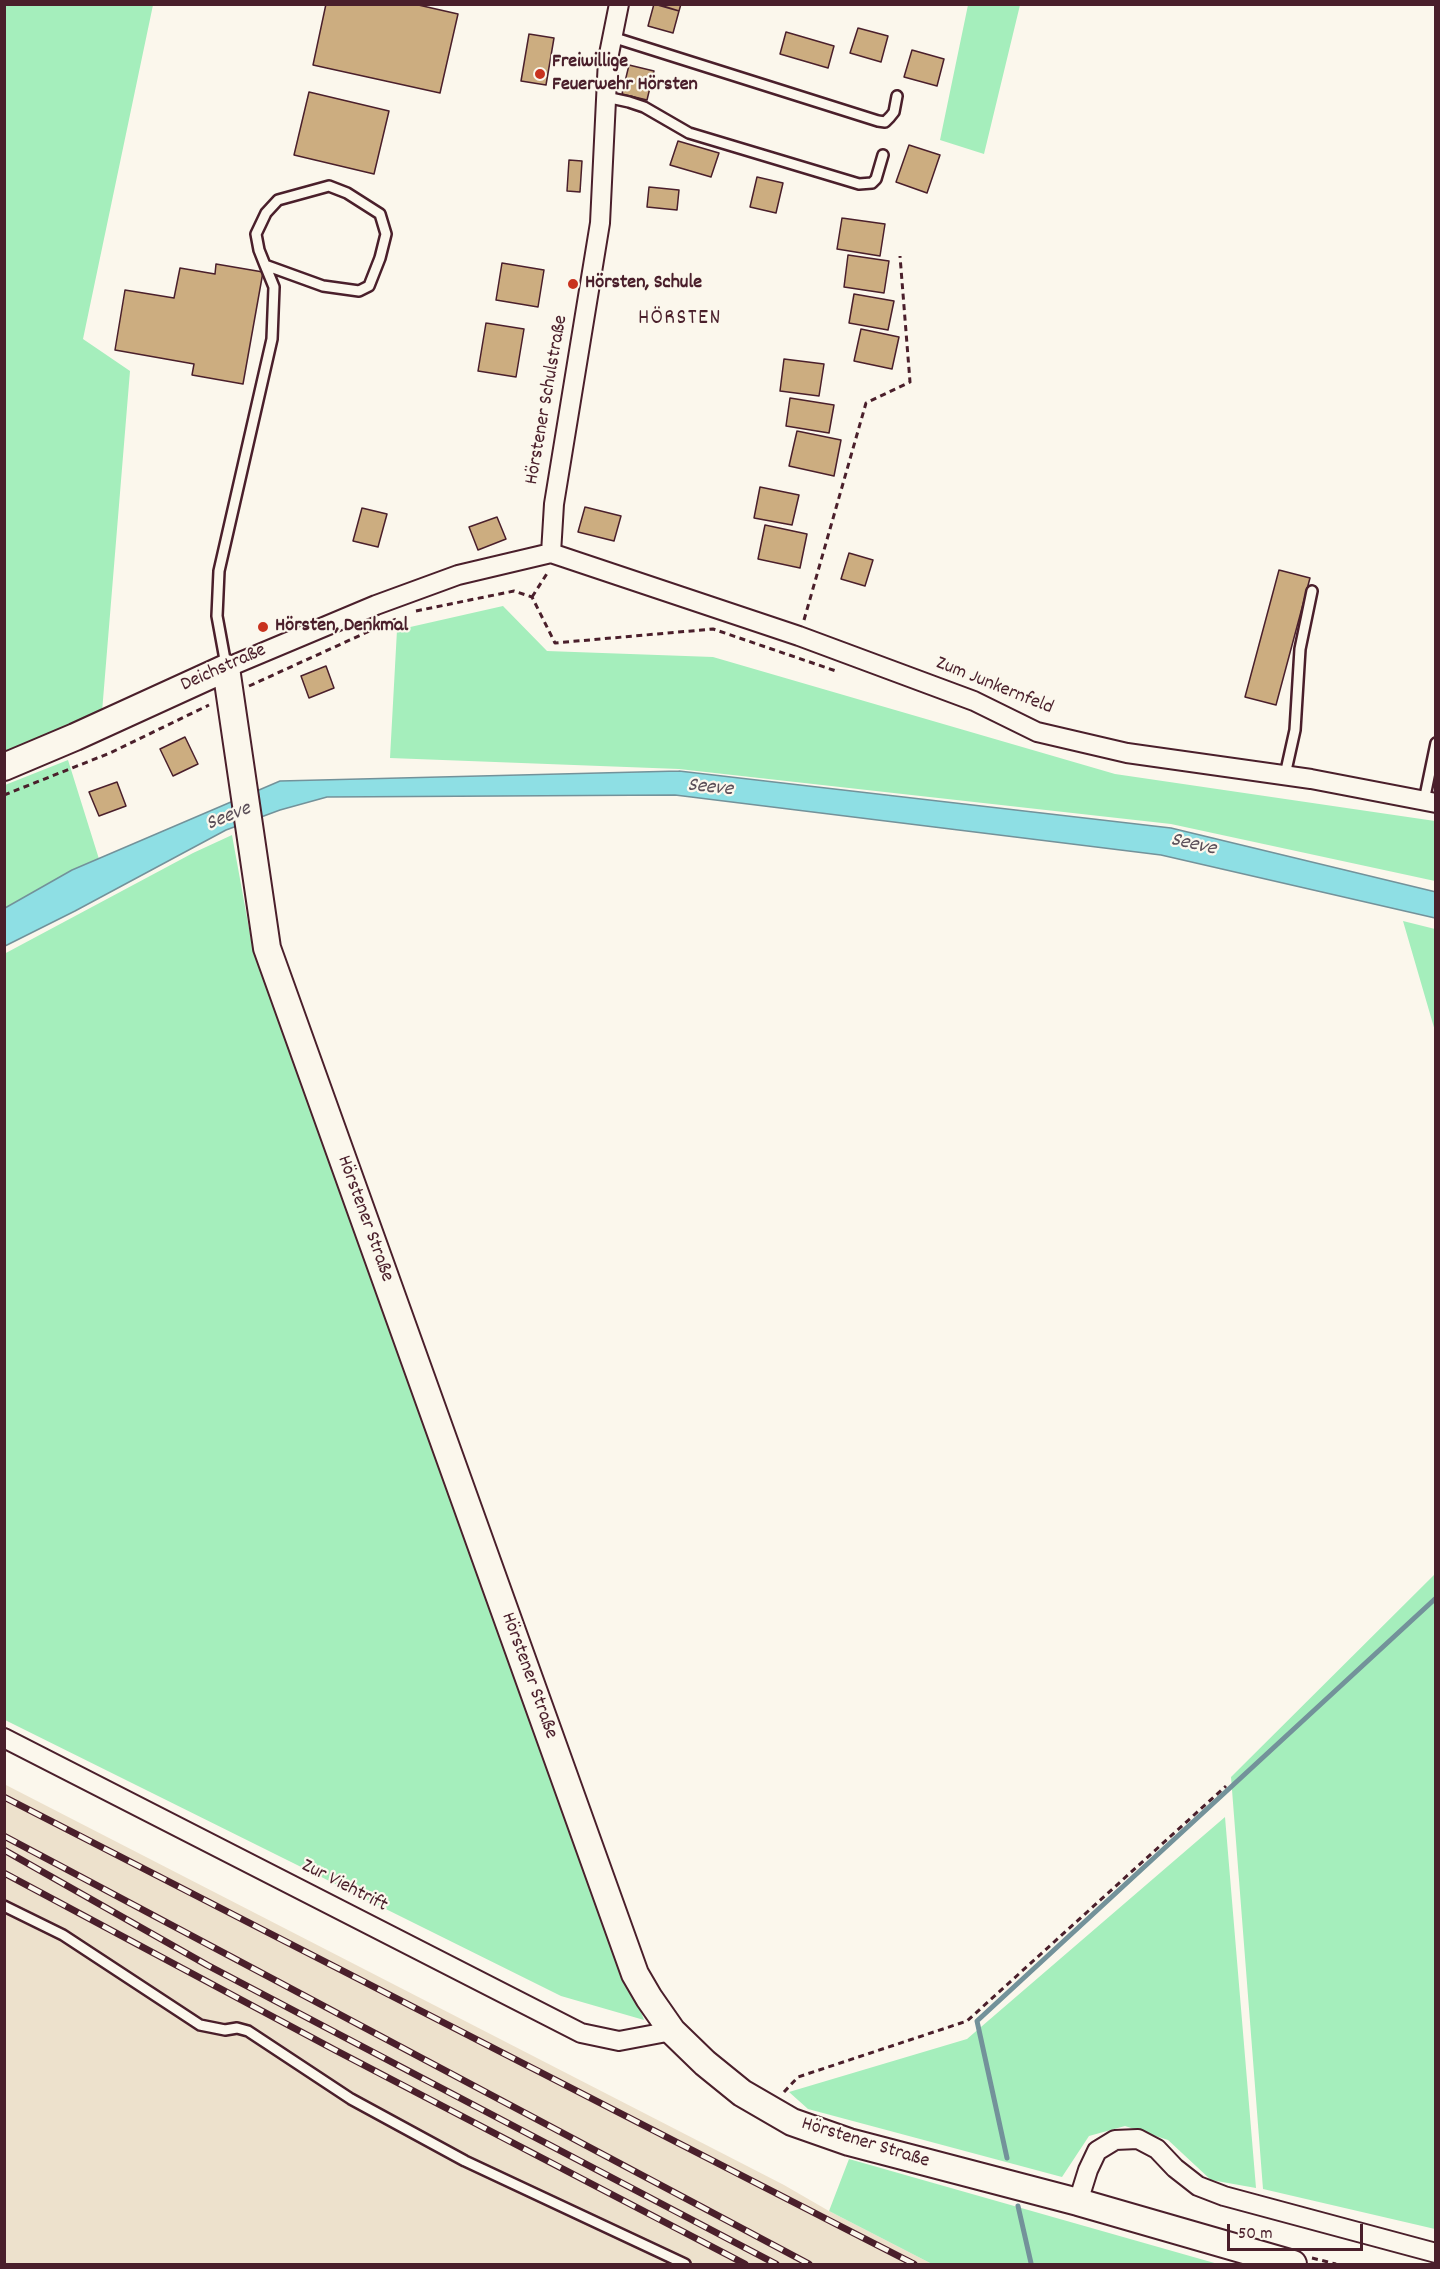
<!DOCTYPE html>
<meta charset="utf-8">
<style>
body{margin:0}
#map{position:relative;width:1440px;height:2269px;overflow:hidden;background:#fbf7ec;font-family:Dekko,sans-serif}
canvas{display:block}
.frame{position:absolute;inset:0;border:6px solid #4a1f2b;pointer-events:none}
.scale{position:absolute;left:1227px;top:2224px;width:136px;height:27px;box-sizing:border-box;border:3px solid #4a1f2b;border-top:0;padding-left:8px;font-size:18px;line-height:21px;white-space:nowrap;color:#4a1f2b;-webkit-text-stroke:4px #fbf7ec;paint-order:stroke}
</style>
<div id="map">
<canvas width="1440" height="2269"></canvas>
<div class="frame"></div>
<div class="scale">50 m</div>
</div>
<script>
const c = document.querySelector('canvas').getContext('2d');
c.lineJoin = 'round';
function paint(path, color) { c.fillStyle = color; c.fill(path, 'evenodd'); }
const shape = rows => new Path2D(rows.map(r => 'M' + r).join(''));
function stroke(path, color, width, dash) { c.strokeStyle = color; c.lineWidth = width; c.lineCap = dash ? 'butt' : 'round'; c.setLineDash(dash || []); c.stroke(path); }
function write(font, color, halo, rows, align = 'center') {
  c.font = font + ' Dekko,sans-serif'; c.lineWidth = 4.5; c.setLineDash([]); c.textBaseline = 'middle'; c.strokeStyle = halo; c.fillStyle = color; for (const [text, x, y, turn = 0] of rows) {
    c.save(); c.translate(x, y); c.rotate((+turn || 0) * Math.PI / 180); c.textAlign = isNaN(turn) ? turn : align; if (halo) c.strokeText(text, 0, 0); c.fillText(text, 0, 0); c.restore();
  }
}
const built = shape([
 [4,1784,784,2185,829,2211,932,2264,5,2264]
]);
const green = shape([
 [4,5,153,5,83,339,130,371,102,712,4,757],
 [968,5,1020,5,984,154,940,140],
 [503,606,547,651,713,657,1115,774,1435,821,1435,881,1171,824,679,769,390,758,397,630],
 [68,760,99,859,72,870,5,908,5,785],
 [232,835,252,945,644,2020,561,1996,5,1720,4,954,193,853],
 [1403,921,1435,929,1435,1031],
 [1435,1574,1435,2229,1263,2189,1231,1777],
 [1225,1817,1256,2188,1211,2180,1168,2140,1125,2126,1089,2136,1062,2177,808,2109,789,2092,967,2039],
 [849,2159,1218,2264,932,2264,829,2211]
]);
const water = shape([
 [679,771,1171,828,1436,892,1435,918,1161,855,675,795,327,797,280,810,226,830,75,911,5,946,5,908,72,870,280,781,679,771]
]);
const stream = shape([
 [1007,2158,977,2021,1436,1598],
 [1018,2206,1031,2263]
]);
const building = shape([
 [326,4,414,4,458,14,440,93,313,65,326,4],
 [654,4,679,11,673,33,648,26,654,4],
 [657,4,681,4,679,11,657,4],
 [858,28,888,36,881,62,850,53,858,28],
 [786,32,834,46,828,68,780,54,786,32],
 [529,34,554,38,546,85,521,81,529,34],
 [912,50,944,59,937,86,904,77,912,50],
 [629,65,654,71,647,100,622,94,629,65],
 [309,92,389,111,374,174,294,155,309,92],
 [678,141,719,153,711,177,670,165,678,141],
 [909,145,940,155,927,193,896,182,909,145],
 [569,160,582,161,580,192,567,191,569,160],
 [757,177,783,183,776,213,750,207,757,177],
 [649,187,679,190,677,210,647,207,649,187],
 [842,218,885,224,880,256,837,249,842,218],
 [848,255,889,261,884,293,844,287,848,255],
 [502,263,544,270,538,307,496,300,502,263],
 [216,264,263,272,243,384,192,375,194,364,115,350,125,290,174,298,180,268,215,274,216,264],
 [854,294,894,301,888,330,849,323,854,294],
 [486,323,524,329,516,377,478,371,486,323],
 [861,329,899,337,892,369,854,361,861,329],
 [784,359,824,364,819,396,780,391,784,359],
 [790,398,834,405,829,433,786,426,790,398],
 [797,431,841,440,834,476,789,466,797,431],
 [760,487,799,495,792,525,754,518,760,487],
 [585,507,621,516,614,541,578,532,585,507],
 [362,508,387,514,378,547,353,541,362,508],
 [497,517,506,539,478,550,469,527,497,517],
 [765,525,807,534,800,568,758,559,765,525],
 [849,553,873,560,865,586,841,579,849,553],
 [1279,570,1310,578,1276,705,1245,697,1279,570],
 [326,666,334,688,309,698,301,676,326,666],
 [185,737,198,764,173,776,160,749,185,737],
 [117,782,126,806,99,816,89,792,117,782]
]);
const path = shape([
 [532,597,548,572],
 [416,611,514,591,532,597,555,643,713,629,836,671],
 [804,620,866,403,910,382,900,256],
 [249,686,396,619],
 [4,795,110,753,209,705],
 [784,2092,798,2077,967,2021,1226,1786],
 [1312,2258,1336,2264]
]);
const lane = shape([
 [612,37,878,121,885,122,890,117,894,112,897,96],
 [606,97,629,102,644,107,689,133,859,184,872,183,876,179,883,155],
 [226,665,217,616,219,571,272,339,274,287,265,265,259,250,256,234,266,213,278,200,329,186,347,193,380,214,386,234,380,258,369,286,359,291,323,286,265,265],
 [1285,775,1295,730,1300,649,1312,591],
 [1424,801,1436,743],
 [4,1906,63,1935,200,2025,225,2030,237,2028,248,2031,351,2099,465,2161,685,2264]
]);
const street = shape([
 [551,553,799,636,974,701,1037,732,1127,753,1311,779,1436,803],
 [551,553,554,504,600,223,608,59,619,4],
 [226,668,376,605,458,575,551,553],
 [4,1738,581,2033,619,2041,672,2031],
 [1078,2202,1088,2170,1097,2151,1115,2140,1138,2139,1157,2149,1175,2168,1198,2186,1224,2196,1436,2253]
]);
const secondary = shape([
 [4,767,75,737,226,668,267,948,635,1974,649,1998,672,2031,705,2063,742,2093,792,2122,849,2142,1078,2202,1293,2264]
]);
const rail = shape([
 [4,1797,914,2264],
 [4,1836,809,2264],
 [4,1850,207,1965,776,2264],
 [4,1873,335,2050,745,2264]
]);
const markers = [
 [540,74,6,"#c8321e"],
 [573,284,6,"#c8321e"],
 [263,627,6,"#c8321e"]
];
const poiNames = [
 ["Freiwillige",552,63],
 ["Feuerwehr Hörsten",552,86],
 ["Hörsten, Schule",585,284],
 ["Hörsten, Denkmal",275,627]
];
const streetNames = [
 ["Hörstener Schulstraße",548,400,-80],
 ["Deichstraße",224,669,-24],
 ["Zum Junkernfeld",994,687,22],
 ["Hörstener Straße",364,1219,70],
 ["Hörstener Straße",528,1676,70],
 ["Zur Viehtrift",344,1887,27],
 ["Hörstener Straße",865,2144,17]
];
const waterNames = [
 ["Seeve",710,789,6],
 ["Seeve",229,818,-22],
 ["Seeve",1193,846,13]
];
const quarterNames = [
 ["HÖRSTEN",680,320]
];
paint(built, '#ede1cc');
paint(green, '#a5eebc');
paint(water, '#8edfe4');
stroke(water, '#73929a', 1.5);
stroke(stream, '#73929a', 5);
paint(building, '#ccad80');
stroke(building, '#4a1f2b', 1.5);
stroke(lane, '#4a1f2b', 14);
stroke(street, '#4a1f2b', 22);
stroke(secondary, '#4a1f2b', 30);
stroke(path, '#4a1f2b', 3, [6, 4.5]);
stroke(lane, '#fbf7ec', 9);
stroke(street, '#fbf7ec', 18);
stroke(secondary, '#fbf7ec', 26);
stroke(rail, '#4a1f2b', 7);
stroke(rail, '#fbf7ec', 4.5, [14]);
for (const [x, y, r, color] of markers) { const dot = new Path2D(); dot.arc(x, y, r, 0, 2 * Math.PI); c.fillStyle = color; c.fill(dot); stroke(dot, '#fbf7ec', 2); }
write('bold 20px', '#4a1f2b', '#fbf7ec', poiNames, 'left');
write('20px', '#4a1f2b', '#fbf7ec', streetNames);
write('italic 21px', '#5b4f59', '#fbf7ec', waterNames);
c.letterSpacing = '1.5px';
write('22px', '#4a1f2b', '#fbf7ec', quarterNames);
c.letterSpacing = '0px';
</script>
